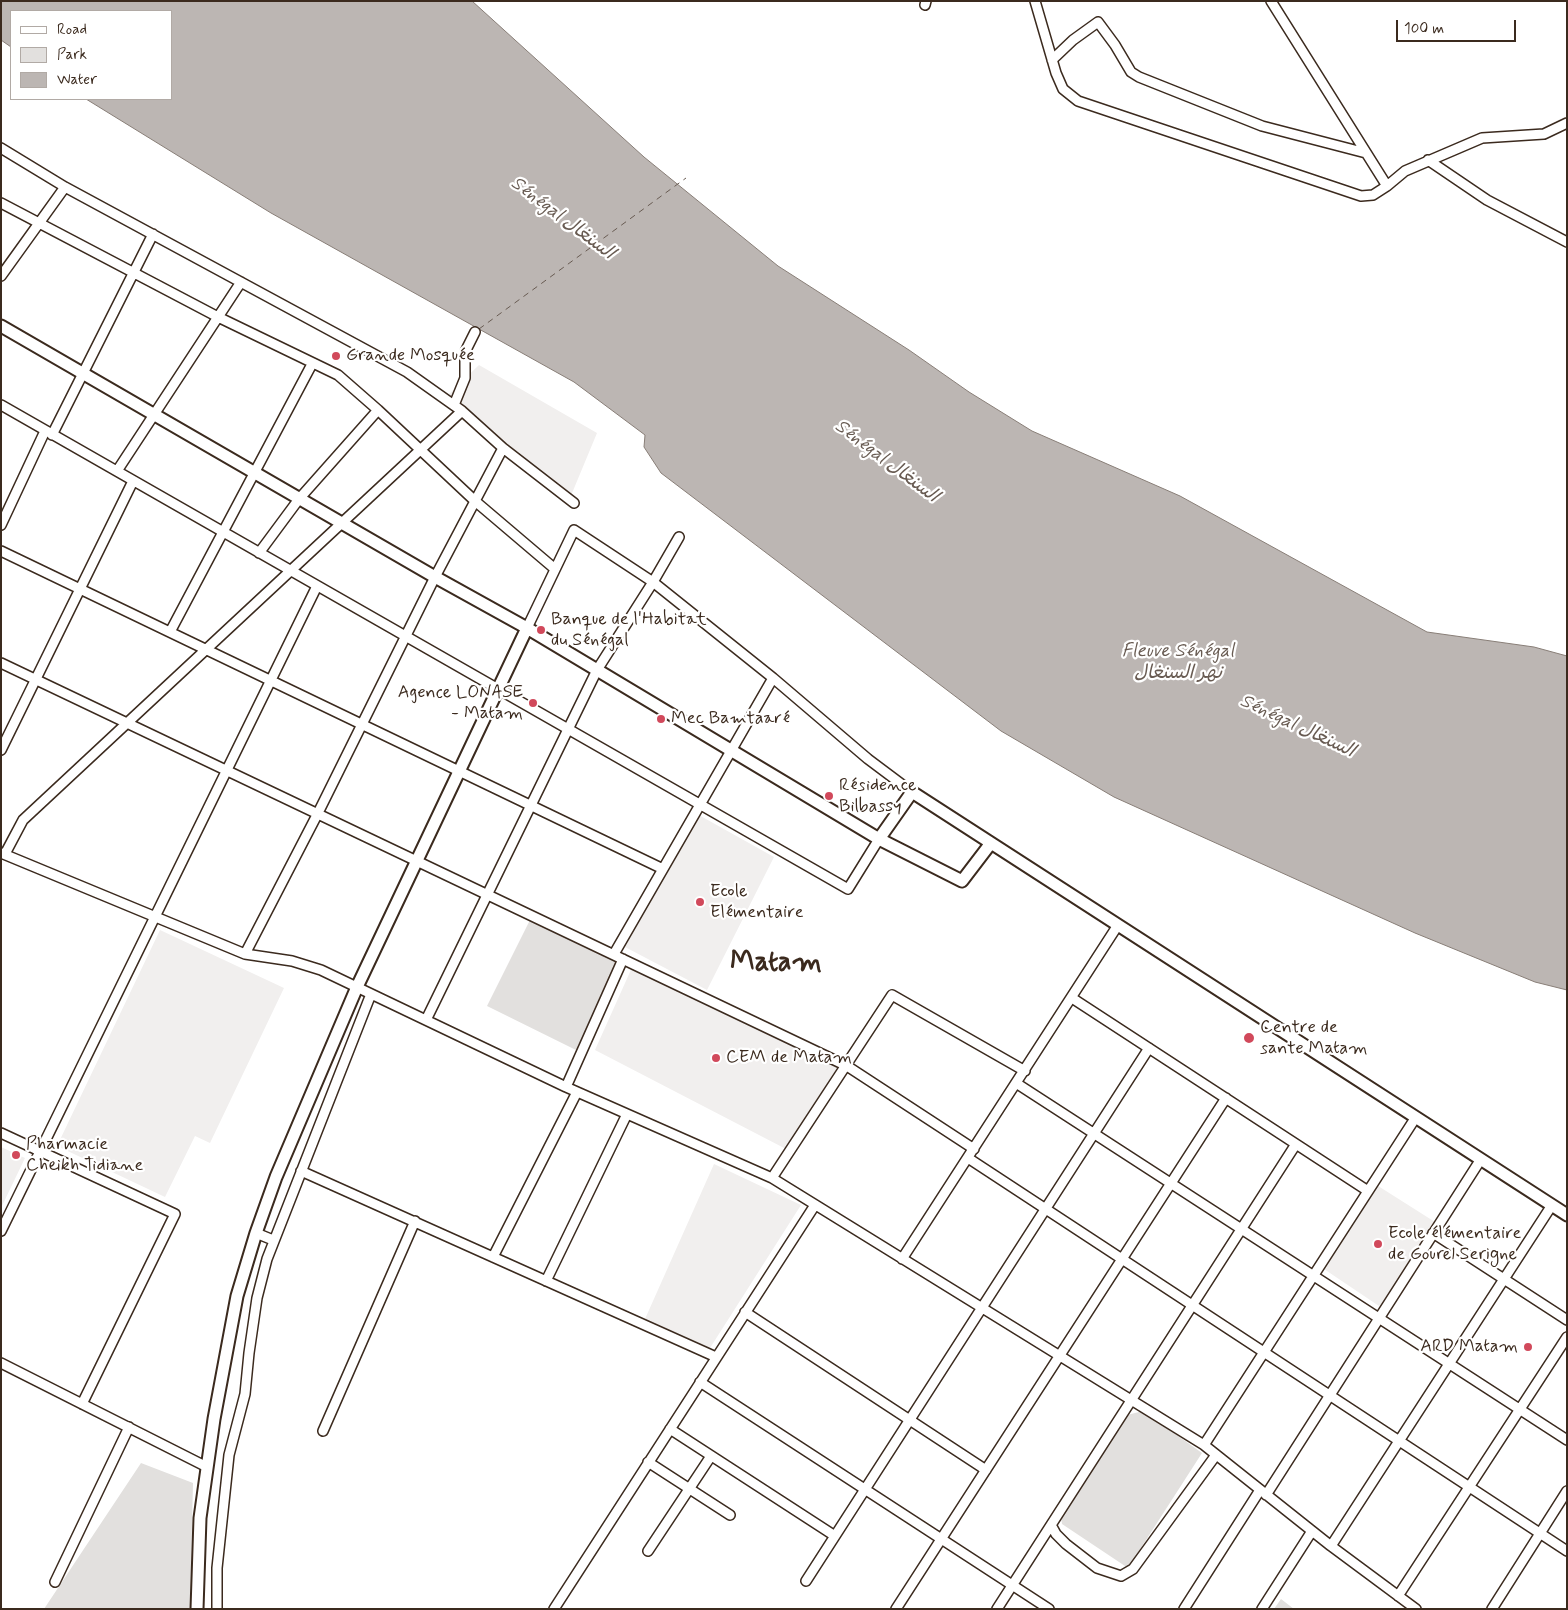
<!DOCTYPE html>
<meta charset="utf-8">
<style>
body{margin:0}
#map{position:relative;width:1568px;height:1610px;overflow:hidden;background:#fff;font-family:Mynerve,sans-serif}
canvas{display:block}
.frame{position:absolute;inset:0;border:2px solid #3b2a1e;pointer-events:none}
.legend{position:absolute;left:10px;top:10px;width:162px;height:90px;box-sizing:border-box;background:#fff;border:1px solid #b1aaa5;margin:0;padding:6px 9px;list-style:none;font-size:15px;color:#3b2a1e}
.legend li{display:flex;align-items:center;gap:10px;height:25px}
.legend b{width:25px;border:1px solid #b1aaa5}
.scale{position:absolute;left:1396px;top:20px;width:120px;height:22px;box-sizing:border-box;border:2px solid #3b2a1e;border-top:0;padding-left:6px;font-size:15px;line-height:18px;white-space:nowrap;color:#3b2a1e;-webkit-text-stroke:4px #fff;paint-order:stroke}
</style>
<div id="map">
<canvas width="1568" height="1610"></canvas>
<div class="frame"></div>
<ul class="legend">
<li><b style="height:6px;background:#fff"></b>Road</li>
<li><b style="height:14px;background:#e2e0de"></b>Park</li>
<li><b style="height:14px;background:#bcb6b3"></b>Water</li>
</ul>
<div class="scale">100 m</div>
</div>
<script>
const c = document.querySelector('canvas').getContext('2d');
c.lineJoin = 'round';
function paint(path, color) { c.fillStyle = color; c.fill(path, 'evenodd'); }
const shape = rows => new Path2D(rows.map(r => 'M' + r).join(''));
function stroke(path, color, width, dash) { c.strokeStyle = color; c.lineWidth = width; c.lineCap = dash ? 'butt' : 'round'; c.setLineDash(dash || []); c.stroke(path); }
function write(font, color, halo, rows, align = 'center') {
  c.font = font + ' Mynerve,"Playpen Sans Arabic",sans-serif'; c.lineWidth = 4.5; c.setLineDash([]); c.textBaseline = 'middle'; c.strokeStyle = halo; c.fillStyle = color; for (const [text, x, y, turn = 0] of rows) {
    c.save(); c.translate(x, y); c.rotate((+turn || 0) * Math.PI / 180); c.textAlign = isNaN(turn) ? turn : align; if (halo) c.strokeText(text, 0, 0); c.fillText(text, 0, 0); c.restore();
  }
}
const built = shape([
 [479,365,597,433,570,498,447,396],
 [697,814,774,857,707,990,625,947],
 [160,930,284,988,210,1143,195,1136,165,1197,57,1146],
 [634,963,838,1066,786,1149,595,1050],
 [1,1147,25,1158,1,1208],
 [714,1164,801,1205,710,1348,645,1319],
 [1375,1184,1435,1222,1382,1308,1321,1267]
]);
const green = shape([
 [530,920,618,962,578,1051,487,1006],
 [1143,1411,1202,1453,1128,1568,1062,1524,1061,1517,1127,1415],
 [141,1463,193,1483,190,1609,44,1609],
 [1281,1599,1294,1609,1274,1609]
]);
const water = shape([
 [1,1,472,1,644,157,778,266,909,350,969,392,1032,431,1180,496,1427,632,1534,647,1567,656,1567,990,1535,982,1415,933,1114,797,1001,731,661,473,644,447,645,435,574,382,271,213,86,99,171,99,171,11,11,11,11,47,1,40,1,1]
]);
const ferry = shape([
 [479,329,686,178]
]);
const minor = shape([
 [1035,1,1056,73,1063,89,1078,101,1361,196,1373,195,1387,186,1405,171,1482,138,1544,134,1567,123],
 [1271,1,1387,186],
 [925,5,926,1],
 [1052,60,1073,40,1098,22,1115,45,1131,72,1139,77,1262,126,1366,153],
 [1,148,65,187,407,372,462,411,503,448,574,503],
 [1428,160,1487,200,1567,242],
 [1,203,218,317,338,375,378,410,475,501,555,569],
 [1,276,65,187],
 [1,405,848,889,879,839],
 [454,405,465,378,465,352,475,332],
 [52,435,153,234],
 [117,471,241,282],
 [1,525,45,431],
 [1,551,663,869],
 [259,553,299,499,378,410],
 [527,628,574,530,653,582,773,678,868,759,912,792],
 [170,632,312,364],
 [1,663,847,1066,974,1149],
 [1,750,133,481],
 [1,853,245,954,292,961,321,970,566,1087,772,1178,1204,1445,1331,1546,1416,1609],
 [5,854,23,820,462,411],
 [245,954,318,813,435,577,503,448],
 [614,954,773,678],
 [1072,998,1368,1191],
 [426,1020,597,670,653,582,679,537],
 [1016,1083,1567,1440],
 [566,1087,623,959],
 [1,1133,175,1214,82,1404],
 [968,1158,1567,1551],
 [301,1171,716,1357],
 [772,1178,892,995,1025,1071],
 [1,1231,317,586],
 [256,1233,273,1240],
 [1433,1233,1567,1320],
 [493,1257,577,1092],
 [902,1259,1118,925],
 [546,1281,627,1114],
 [745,1312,986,1470],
 [1,1363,207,1467],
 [700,1382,1049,1609],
 [670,1429,835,1536],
 [323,1431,415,1221],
 [1204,1445,1416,1117],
 [648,1462,730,1515],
 [1266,1495,1481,1159],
 [1051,1525,1056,1534,1066,1544,1097,1568,1121,1576,1133,1569,1216,1455],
 [1331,1546,1552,1205],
 [648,1551,711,1456],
 [806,1581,1149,1048],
 [55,1582,129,1427],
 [1398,1596,1567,1337],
 [217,1609,217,1568,229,1455,245,1394,249,1353,257,1298,267,1259,371,994],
 [554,1609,815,1205],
 [896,1609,1226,1098],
 [997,1609,1296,1144],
 [1184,1609,1260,1490],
 [1262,1609,1312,1531],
 [1492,1609,1567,1491]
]);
const major = shape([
 [1,326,435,577,527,628,879,839,912,792,1567,1215],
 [879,839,962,881,991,843],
 [197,1609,200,1518,214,1419,237,1296,256,1233,276,1177,357,987,527,628]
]);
const markers = [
 [336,356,5,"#d1495b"],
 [541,630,5,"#d1495b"],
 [533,703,5,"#d1495b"],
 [661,719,5,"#d1495b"],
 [829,796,5,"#d1495b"],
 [700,902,5,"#d1495b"],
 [1249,1038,6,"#d1495b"],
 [716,1058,5,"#d1495b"],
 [16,1155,5,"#d1495b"],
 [1378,1244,5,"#d1495b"],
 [1528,1347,5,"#d1495b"]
];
const poiNames = [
 ["Grande Mosquée",346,356],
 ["Banque de l'Habitat",551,620],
 ["du Sénégal",551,641],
 ["Agence LONASE",523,693,"right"],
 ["- Matam",523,714,"right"],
 ["Mec Bamtaaré",671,719],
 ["Résidence",839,786],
 ["Bilbassy",839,807],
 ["Ecole",710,892],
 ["Elémentaire",710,913],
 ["Centre de",1260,1028],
 ["sante Matam",1260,1049],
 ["CEM de Matam",726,1058],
 ["Pharmacie",26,1145],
 ["Cheikh Tidiane",26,1166],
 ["Ecole élémentaire",1388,1234],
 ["de Gourel Serigne",1388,1255],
 ["ARD Matam",1518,1347,"right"]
];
const waterNames = [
 ["Sénégal السنغال",562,219,37],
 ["Sénégal السنغال",886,462,37],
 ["Fleuve Sénégal",1178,652],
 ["نهر السنغال",1178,674],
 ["Sénégal السنغال",1297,727,25]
];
const townNames = [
 ["Matam",776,964]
];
paint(built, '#f1efee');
paint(green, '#e2e0de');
paint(water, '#bcb6b3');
stroke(water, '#887e77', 1);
stroke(ferry, '#685b52', 1, [6, 5]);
stroke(minor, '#3b2a1e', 12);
stroke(major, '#3b2a1e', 15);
stroke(minor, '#fff', 9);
stroke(major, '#fff', 11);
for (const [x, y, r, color] of markers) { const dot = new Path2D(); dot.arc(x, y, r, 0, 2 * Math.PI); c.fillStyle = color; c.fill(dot); stroke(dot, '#fff', 2); }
write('18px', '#3b2a1e', '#fff', poiNames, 'left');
write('italic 19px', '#685b52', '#fff', waterNames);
write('bold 28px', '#3b2a1e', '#fff', townNames);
</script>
